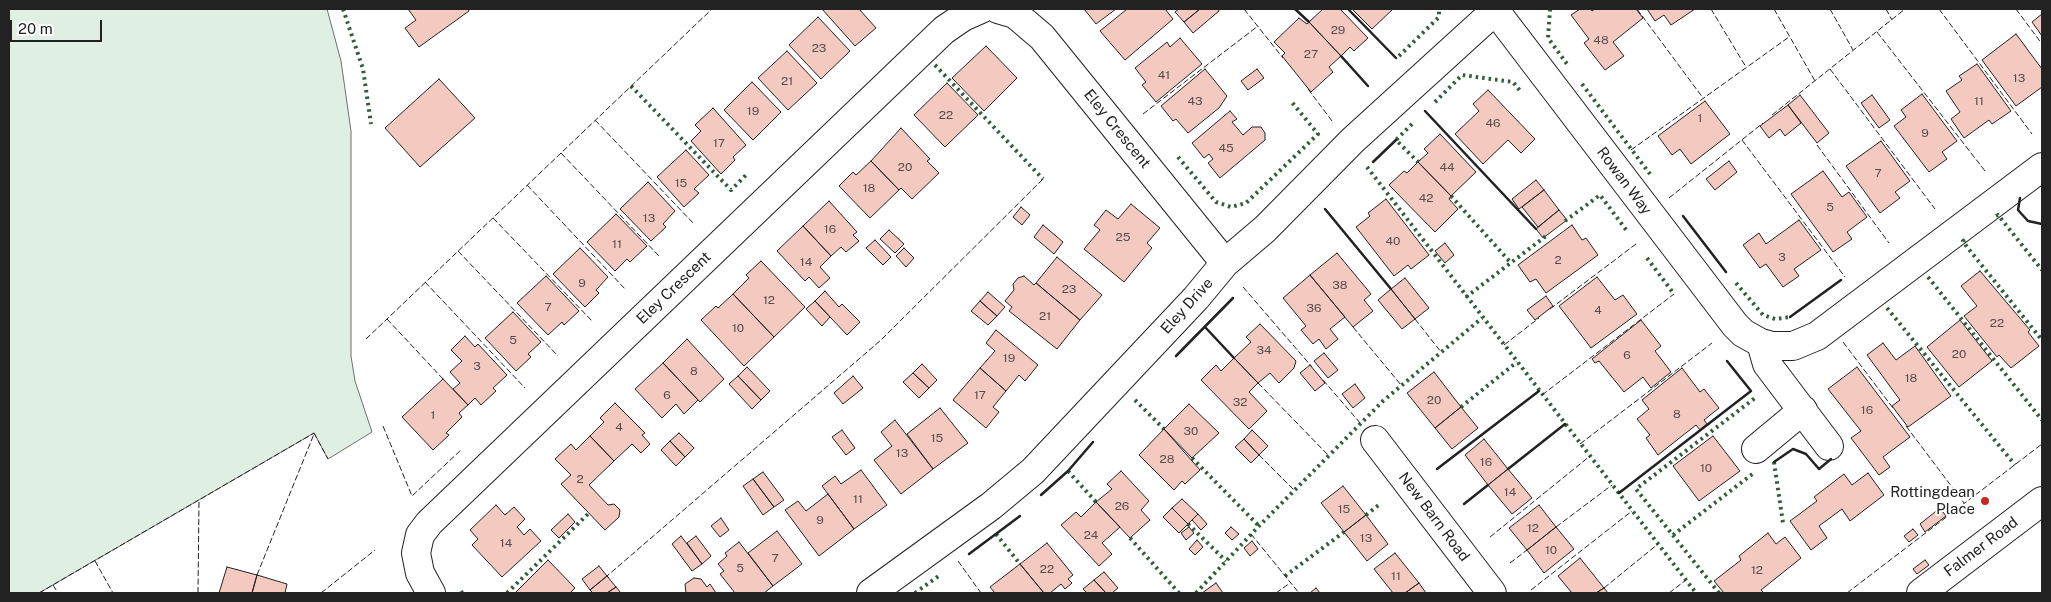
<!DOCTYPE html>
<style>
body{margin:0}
#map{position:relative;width:2051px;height:602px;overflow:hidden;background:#fff;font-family:"Public Sans",sans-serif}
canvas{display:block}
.frame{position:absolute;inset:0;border:10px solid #222;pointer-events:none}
.scale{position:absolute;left:10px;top:20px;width:92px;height:22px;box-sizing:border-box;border:2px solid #222;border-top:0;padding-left:6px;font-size:15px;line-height:18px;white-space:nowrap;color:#222;-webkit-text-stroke:4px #fff;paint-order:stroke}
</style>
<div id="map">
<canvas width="2051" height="602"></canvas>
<div class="frame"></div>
<div class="scale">20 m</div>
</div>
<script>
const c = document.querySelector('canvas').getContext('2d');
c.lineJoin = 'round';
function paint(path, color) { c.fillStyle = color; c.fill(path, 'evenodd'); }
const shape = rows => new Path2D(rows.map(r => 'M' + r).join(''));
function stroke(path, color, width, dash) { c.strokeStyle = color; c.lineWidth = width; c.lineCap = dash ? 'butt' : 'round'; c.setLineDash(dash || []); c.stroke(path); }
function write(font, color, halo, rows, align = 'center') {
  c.font = font + ' "Public Sans",sans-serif'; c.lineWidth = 4; c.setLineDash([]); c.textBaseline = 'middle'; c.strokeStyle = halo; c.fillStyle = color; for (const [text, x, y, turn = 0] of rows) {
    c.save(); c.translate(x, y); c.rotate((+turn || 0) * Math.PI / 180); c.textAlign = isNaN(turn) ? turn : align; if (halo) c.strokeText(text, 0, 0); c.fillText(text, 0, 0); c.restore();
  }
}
const green = shape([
 [9,9,327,9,341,61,351,131,351,356,355,381,372,432,328,459,314,433,39,593,9,593,9,9]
]);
const building = shape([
 [408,9,468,9,469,11,419,47,405,28,416,20,408,9],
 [822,9,859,9,876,28,855,46,822,9],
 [1084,9,1116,9,1096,24,1084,9],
 [1127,9,1165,9,1173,19,1125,60,1100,31,1127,9],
 [1179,9,1200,9,1184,22,1175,12,1179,9],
 [1200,9,1218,9,1219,11,1193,33,1184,22,1200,9],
 [1323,9,1340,9,1368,38,1354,51,1350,47,1341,56,1309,22,1323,9],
 [1352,9,1393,9,1372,29,1352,9],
 [1580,9,1591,9,1592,11,1595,9,1636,9,1643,18,1613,42,1624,56,1605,70,1584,43,1589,39,1571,15,1580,9],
 [1647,9,1695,9,1671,25,1664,15,1655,21,1647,9],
 [2042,14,2042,36,2032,22,2042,14],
 [818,17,850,51,821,79,789,45,818,17],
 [1299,18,1307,24,1309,22,1341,56,1329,67,1333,72,1311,92,1282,56,1285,53,1274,42,1299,18],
 [2016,34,2042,69,2042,87,2016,106,1982,60,2016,34],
 [1180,38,1202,64,1156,102,1142,85,1146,82,1135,68,1167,42,1170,47,1180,38],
 [986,46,1017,78,984,111,952,78,986,46],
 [787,51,817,83,788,110,758,78,787,51],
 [1977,64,2011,111,1992,124,1989,120,1964,138,1951,119,1960,112,1946,91,1962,80,1959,76,1977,64],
 [1205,69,1227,96,1219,108,1188,133,1176,119,1173,121,1161,106,1205,69],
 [1257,69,1264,78,1248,90,1241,81,1257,69],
 [439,79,475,118,420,167,385,128,439,79],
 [752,82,781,112,753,140,724,110,752,82],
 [947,83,978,115,945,147,914,115,947,83],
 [1488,90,1535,139,1521,153,1508,140,1483,164,1455,134,1479,111,1473,104,1488,90],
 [1922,94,1957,141,1942,152,1947,159,1929,172,1894,126,1906,117,1901,110,1922,94],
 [1800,95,1829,133,1817,143,1788,105,1800,95],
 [1872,95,1890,120,1879,128,1861,103,1872,95],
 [1705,101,1730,134,1691,164,1680,149,1672,155,1658,136,1705,101],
 [1788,105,1801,123,1785,136,1780,129,1769,138,1760,126,1788,105],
 [713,108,746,145,733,157,735,160,721,174,691,141,701,131,695,125,713,108],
 [1230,111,1237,119,1232,122,1243,135,1252,127,1261,127,1265,133,1265,140,1220,178,1208,163,1213,159,1209,154,1204,158,1192,143,1230,111],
 [901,128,930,159,927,161,939,173,912,199,901,188,899,190,871,161,901,128],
 [1440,134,1476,172,1451,196,1418,162,1428,153,1424,149,1440,134],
 [1881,141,1910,181,1895,192,1900,198,1880,213,1846,166,1881,141],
 [686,150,709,175,694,189,699,193,684,207,657,177,686,150],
 [871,161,899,190,870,218,839,186,853,172,856,175,871,161],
 [1729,161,1737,172,1715,190,1706,179,1729,161],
 [1418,162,1451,196,1449,199,1458,209,1435,232,1389,185,1404,171,1407,173,1418,162],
 [1823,171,1842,197,1849,192,1867,217,1847,232,1852,239,1833,252,1791,194,1823,171],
 [1536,180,1544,190,1519,209,1512,199,1536,180],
 [648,182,675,211,663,224,666,227,651,241,620,209,648,182],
 [1544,190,1559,210,1538,227,1522,207,1544,190],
 [1386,199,1429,255,1411,269,1408,265,1394,276,1356,227,1370,216,1368,213,1386,199],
 [829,201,857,232,853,235,859,241,846,252,841,247,831,256,803,226,829,201],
 [1131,204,1160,228,1147,243,1152,248,1124,282,1084,249,1100,230,1094,225,1106,210,1118,219,1131,204],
 [1021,207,1030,215,1022,225,1013,217,1021,207],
 [1559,210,1567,220,1543,238,1536,229,1559,210],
 [616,214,647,246,630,262,627,259,615,271,587,242,616,214],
 [1799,220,1821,250,1794,269,1799,276,1783,287,1766,264,1760,268,1743,245,1759,233,1766,244,1799,220],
 [1043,225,1063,242,1054,254,1034,237,1043,225],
 [1572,225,1582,240,1586,238,1598,255,1546,293,1536,279,1530,282,1518,265,1572,225],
 [803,226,831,256,820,267,830,278,819,288,809,277,805,281,777,251,803,226],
 [889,230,904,244,895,253,880,239,889,230],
 [875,240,891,257,883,265,866,248,875,240],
 [1445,243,1454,255,1445,263,1435,251,1445,243],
 [580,248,608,277,596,290,599,293,585,307,553,274,580,248],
 [904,248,914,258,906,267,896,256,904,248],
 [1337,253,1371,294,1364,300,1373,311,1353,327,1310,275,1337,253],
 [1057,257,1102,295,1080,320,1036,283,1057,257],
 [761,261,805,307,774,337,733,294,749,278,746,275,761,261],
 [1980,271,2030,330,2028,332,2039,346,2011,368,1999,355,1997,357,1964,316,1977,306,1961,286,1980,271],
 [1310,275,1345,317,1330,329,1338,339,1326,349,1319,339,1313,344,1301,330,1306,326,1283,298,1310,275],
 [546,276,579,311,564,325,562,322,548,335,517,303,546,276],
 [1024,276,1034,285,1036,283,1080,320,1057,349,1009,311,1012,307,1005,301,1014,290,1013,284,1018,278,1024,276],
 [1597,277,1615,300,1623,295,1637,314,1591,348,1559,306,1597,277],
 [1405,278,1429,308,1415,319,1391,289,1405,278],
 [1391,289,1415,319,1402,329,1378,300,1391,289],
 [825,291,839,307,842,304,860,322,847,335,815,301,825,291],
 [988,292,1005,307,997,316,980,301,988,292],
 [733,294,774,337,744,366,701,320,716,306,718,308,733,294],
 [1546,296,1553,306,1535,320,1527,310,1546,296],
 [815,301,830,317,822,326,806,309,815,301],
 [980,301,997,316,988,325,971,311,980,301],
 [513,312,541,342,528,354,531,357,516,371,485,338,513,312],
 [1641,320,1661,346,1655,351,1671,372,1651,388,1643,377,1624,392,1599,361,1595,363,1592,359,1641,320],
 [1960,320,1992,361,1959,387,1927,347,1960,320],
 [1260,324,1296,361,1294,368,1279,383,1270,373,1258,383,1234,358,1251,342,1246,337,1260,324],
 [996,330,1038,365,1025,381,1019,375,1006,391,980,368,995,351,986,343,996,330],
 [465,336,475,347,478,344,507,375,493,388,496,391,481,405,475,398,468,405,453,389,460,383,450,372,462,361,451,350,465,336],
 [687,339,724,379,700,402,663,363,687,339],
 [1883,343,1896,360,1915,346,1951,396,1908,427,1892,406,1900,400,1867,355,1883,343],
 [1324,353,1338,370,1328,378,1314,361,1324,353],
 [1234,358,1258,383,1249,392,1267,411,1249,429,1201,380,1216,365,1221,371,1234,358],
 [663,363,698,400,684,414,676,404,662,418,635,389,663,363],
 [922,364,937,380,929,388,913,373,922,364],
 [1310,365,1325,383,1315,391,1300,373,1310,365],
 [747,367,770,391,761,400,738,376,747,367],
 [1857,367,1910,437,1883,457,1890,467,1879,475,1851,438,1861,431,1828,389,1857,367],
 [980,368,1006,391,993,407,999,412,986,428,953,400,980,368],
 [1682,368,1700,392,1704,389,1719,408,1704,420,1707,424,1700,430,1696,425,1658,455,1646,438,1650,435,1637,419,1649,409,1642,400,1682,368],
 [1434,372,1461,407,1435,428,1407,393,1434,372],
 [913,373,929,388,919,398,903,382,913,373],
 [738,376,761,400,752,409,729,384,738,376],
 [853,376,863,388,843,404,834,393,853,376],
 [443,379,468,405,459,413,462,417,446,433,449,435,433,450,402,417,443,379],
 [1355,384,1365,398,1353,408,1342,394,1355,384],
 [615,403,645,433,642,435,650,444,641,453,632,444,614,461,590,436,604,422,600,418,615,403],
 [1189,404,1219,433,1192,458,1164,429,1189,404],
 [1461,407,1478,428,1452,449,1435,428,1461,407],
 [940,408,968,443,933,469,907,434,940,408],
 [895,420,933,469,901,494,874,460,892,446,881,432,895,420],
 [1164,429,1200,470,1185,484,1182,481,1174,490,1139,455,1164,429],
 [842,430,855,448,846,455,832,437,842,430],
 [1252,430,1268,446,1259,455,1244,439,1252,430],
 [679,433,694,448,685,457,670,441,679,433],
 [590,436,614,461,589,485,608,505,614,504,620,510,619,517,605,530,561,484,571,475,555,459,571,444,576,450,590,436],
 [1713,436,1740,471,1699,501,1673,466,1713,436],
 [1244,439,1259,455,1251,463,1235,447,1244,439],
 [1484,439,1508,469,1488,485,1465,455,1484,439],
 [670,441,685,457,676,466,661,450,670,441],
 [1508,469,1532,498,1512,514,1488,485,1508,469],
 [861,470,887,505,854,529,822,486,835,476,841,484,861,470],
 [1121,471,1149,501,1141,510,1150,520,1130,538,1096,502,1112,489,1107,484,1121,471],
 [763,472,784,500,774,507,753,479,763,472],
 [1868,473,1884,495,1850,521,1842,509,1819,526,1827,538,1811,550,1790,521,1817,501,1814,497,1844,474,1852,485,1868,473],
 [753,479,774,507,763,515,743,486,753,479],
 [1343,486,1366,515,1344,532,1321,503,1343,486],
 [828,494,854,529,819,556,785,510,798,501,806,511,828,494],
 [1182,499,1198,514,1188,524,1172,508,1182,499],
 [1096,502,1120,527,1102,543,1112,554,1099,566,1061,525,1076,512,1081,517,1096,502],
 [496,505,505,515,514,507,525,519,517,527,524,535,530,529,541,541,502,577,472,545,478,539,470,530,496,505],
 [1539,505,1556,527,1527,550,1509,528,1539,505],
 [1172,508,1188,524,1179,533,1163,517,1172,508],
 [1940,508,1946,516,1925,532,1920,524,1940,508],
 [568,514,575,522,559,538,551,530,568,514],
 [1198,514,1207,524,1201,530,1192,520,1198,514],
 [1366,515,1388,544,1367,561,1344,532,1366,515],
 [721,518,729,530,720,537,711,526,721,518],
 [1189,527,1194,533,1186,540,1181,533,1189,527],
 [1231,527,1239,534,1232,540,1225,533,1231,527],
 [1556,527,1574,549,1544,573,1527,550,1556,527],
 [1913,529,1918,535,1909,542,1904,536,1913,529],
 [777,531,802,564,773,586,748,553,777,531],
 [1768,533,1776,544,1785,537,1801,558,1761,590,1764,593,1724,593,1714,581,1741,560,1739,556,1768,533],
 [681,536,702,564,692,571,672,544,681,536],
 [696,536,711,556,702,564,687,543,696,536],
 [1197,540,1203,547,1195,555,1189,549,1197,540],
 [1252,541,1258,549,1250,556,1244,548,1252,541],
 [739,542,773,586,764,593,735,593,720,574,724,571,718,564,727,556,725,553,739,542],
 [1047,543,1073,575,1068,579,1072,583,1065,589,1061,584,1050,593,1044,593,1020,564,1047,543],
 [1395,553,1419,583,1405,593,1393,593,1374,569,1395,553],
 [1580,558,1604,588,1596,593,1572,593,1558,576,1580,558],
 [548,560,575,588,570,593,515,593,548,560],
 [1925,560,1929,565,1917,574,1913,569,1925,560],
 [1020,564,1044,593,995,593,990,587,1020,564],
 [599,566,607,576,590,590,582,579,599,566],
 [227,567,257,575,252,593,219,593,227,567],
 [1104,572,1118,588,1112,593,1106,593,1094,580,1104,572],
 [257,575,287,584,285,593,252,593,257,575],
 [607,576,616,587,607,593,593,593,590,590,607,576],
 [694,578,701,579,707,587,710,584,716,593,686,593,685,584,694,578],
 [1094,580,1106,593,1087,593,1083,589,1094,580],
 [1216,583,1223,593,1202,593,1216,583],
 [1419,583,1426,593,1405,593,1419,583],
 [616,587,621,593,607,593,616,587],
 [1316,588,1320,593,1310,593,1316,588],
 [1604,588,1608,593,1596,593,1604,588]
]);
const minor = shape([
 [998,9,1015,14,1042,37,1225,263],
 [1494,9,1735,325,1743,333,1761,343,1772,346,1793,346,1817,336,2042,167],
 [1761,343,1767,364,1829,446],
 [1375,440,1492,593],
 [1756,449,1803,410],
 [431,593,420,573,416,553,420,535,429,523,944,30,963,17,981,9],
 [871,593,991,506,1033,471,1196,298,1225,263,1265,229,1353,140,1497,9]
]);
const secondary = shape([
 [1921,593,2042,501]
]);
const hedge = shape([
 [343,9,363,69,371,124],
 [1550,9,1548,38,1567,64],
 [1399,56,1439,17,1439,9],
 [935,65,1043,179],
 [1582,84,1650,174],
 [631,86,731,190,748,173],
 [1435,102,1462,75,1513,82,1521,92],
 [1412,124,1396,140,1418,162],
 [1178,157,1216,202,1231,207,1246,203,1318,134,1290,100],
 [1367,167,1696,593],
 [1451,196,1511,263],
 [1996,216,1998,215,2042,270],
 [1565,221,1600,195,1627,231],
 [1965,240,1963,241,1967,247,2042,340],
 [1647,258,1674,294],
 [1928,277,2042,420],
 [1736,283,1763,315,1775,319,1790,317],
 [1466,297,1546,236],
 [1887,308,2015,465],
 [1135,400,1164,429],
 [1461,407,1517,362],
 [1192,458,1259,526],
 [1774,462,1783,523],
 [1068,471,1096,502],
 [1366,515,1380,504],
 [1188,524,1226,561],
 [996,534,1020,564],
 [1673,535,1755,472],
 [1130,538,1179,593],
 [1285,576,1344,532],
 [461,591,462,593],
 [507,593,589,513],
 [915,593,940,575],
 [1196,593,1259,526,1383,401,1482,318],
 [1719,593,1636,489,1755,398]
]);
const fence = shape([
 [1244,9,1283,58],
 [1637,9,1703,98],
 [1711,9,1746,67],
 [1774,9,1815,81],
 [1830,9,1853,50],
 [1886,9,1892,20],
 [1939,9,2032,134],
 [2016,9,2042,44],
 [1877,32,1985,171],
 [1830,69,1935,209],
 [1308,89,1332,121],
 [1143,114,1258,26],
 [1772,115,1905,9],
 [595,120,694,224],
 [1742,140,1845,277],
 [1817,145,1889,243],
 [1631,150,1789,37],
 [561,153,660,257],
 [527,185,626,290],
 [1669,198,1763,123],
 [493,218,593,322],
 [458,251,558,356],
 [425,282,525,388],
 [1243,287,1312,367],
 [1550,309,1636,244],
 [387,319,443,379],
 [1415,319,1441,352],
 [1353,327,1401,385],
 [366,339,712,9],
 [1843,342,1893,408],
 [1504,345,1539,318],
 [1323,380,1361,424],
 [1258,383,1329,456],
 [1542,395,1674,294],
 [383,426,412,496,462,449],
 [1906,426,1964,503],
 [314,433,328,459],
 [1580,444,1712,343],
 [1259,455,1294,490],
 [1556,527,1612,485],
 [1251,534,1299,593],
 [1490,537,1590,456],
 [95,561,113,593],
 [958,561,981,593],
 [1510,563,1527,550],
 [257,575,314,434],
 [609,578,607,576,881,340,1043,179],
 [53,585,58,593],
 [1604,588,1658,544],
 [1531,590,1632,511],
 [39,593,314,433],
 [198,593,199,501],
 [321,593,375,550],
 [1276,593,1290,583],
 [1669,593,1686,580],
 [1847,593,2042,444]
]);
const wall = shape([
 [1295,9,1309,22],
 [1348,9,1396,58],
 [1341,56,1368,86],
 [1425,111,1536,229],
 [1373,162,1396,140],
 [2020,198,2018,210,2028,221,2042,224],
 [1325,209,1391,289],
 [1683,216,1726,272],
 [1790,317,1841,280],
 [1205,327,1234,358],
 [1176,356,1233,298],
 [1774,462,1793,449,1806,454,1819,469,1831,459],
 [1437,469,1539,391],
 [1508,469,1565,424],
 [1619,493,1751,391,1727,361],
 [1041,495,1068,471,1093,442],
 [1464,504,1488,485],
 [969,554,1020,516]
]);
const markers = [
 [1985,501,5,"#c62828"]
];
const numberNames = [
 ["29",1338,30],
 ["48",1601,40],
 ["23",819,48],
 ["27",1311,54],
 ["41",1164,75],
 ["13",2019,78],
 ["21",787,81],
 ["43",1195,101],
 ["11",1979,101],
 ["19",753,111],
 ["22",946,115],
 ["1",1700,118],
 ["46",1493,123],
 ["9",1925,133],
 ["17",719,143],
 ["45",1226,148],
 ["20",905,167],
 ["44",1447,167],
 ["7",1878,173],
 ["15",681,183],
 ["18",869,188],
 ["42",1426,198],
 ["5",1830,207],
 ["13",649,218],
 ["16",830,229],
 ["25",1123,237],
 ["40",1393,241],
 ["11",617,244],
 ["3",1782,257],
 ["2",1558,260],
 ["14",806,262],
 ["9",582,283],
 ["38",1340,285],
 ["23",1069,289],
 ["12",769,300],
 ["7",548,307],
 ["36",1314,308],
 ["4",1598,310],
 ["21",1045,316],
 ["22",1997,323],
 ["10",738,328],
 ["5",513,340],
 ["34",1264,350],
 ["20",1959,354],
 ["6",1627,355],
 ["19",1009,358],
 ["3",477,366],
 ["8",694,371],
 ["18",1911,378],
 ["6",667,395],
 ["17",980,395],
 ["20",1434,400],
 ["32",1240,402],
 ["16",1867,410],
 ["8",1677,414],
 ["1",433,415],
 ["4",619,427],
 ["30",1191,431],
 ["15",937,438],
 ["13",902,453],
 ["28",1167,459],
 ["16",1486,462],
 ["10",1706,468],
 ["2",580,479],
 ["14",1510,492],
 ["11",858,499],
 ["26",1122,506],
 ["15",1344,509],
 ["9",820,520],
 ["12",1533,528],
 ["24",1091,535],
 ["13",1366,538],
 ["14",506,543],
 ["10",1551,550],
 ["7",775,558],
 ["5",740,568],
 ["22",1047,569],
 ["12",1757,570],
 ["11",1396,576]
];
const streetNames = [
 ["Eley Crescent",1117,129,51],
 ["Rowan Way",1624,181,53],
 ["Eley Crescent",674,288,-44],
 ["Eley Drive",1187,306,-48],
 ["New Barn Road",1434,517,53],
 ["Falmer Road",1981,547,-37]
];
const poiNames = [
 ["Rottingdean",1975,492],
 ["Place",1975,509]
];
paint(green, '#e0efe3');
stroke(green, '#6f6f6f', 1);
paint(building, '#f3c9c0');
stroke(building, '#222', 1);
stroke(minor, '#222', 30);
stroke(secondary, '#222', 30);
stroke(minor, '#fff', 28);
stroke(secondary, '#fff', 28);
stroke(hedge, '#2f5e38', 4, [2.5, 4]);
stroke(fence, '#222', 1, [6, 2.5]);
stroke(wall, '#222', 2.5);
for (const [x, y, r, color] of markers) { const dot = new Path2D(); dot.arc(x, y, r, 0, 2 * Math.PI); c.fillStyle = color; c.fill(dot); stroke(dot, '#fff', 2); }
write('12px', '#564c4a', null, numberNames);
write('15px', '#222', '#fff', streetNames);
write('15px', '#222', '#fff', poiNames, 'right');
</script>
